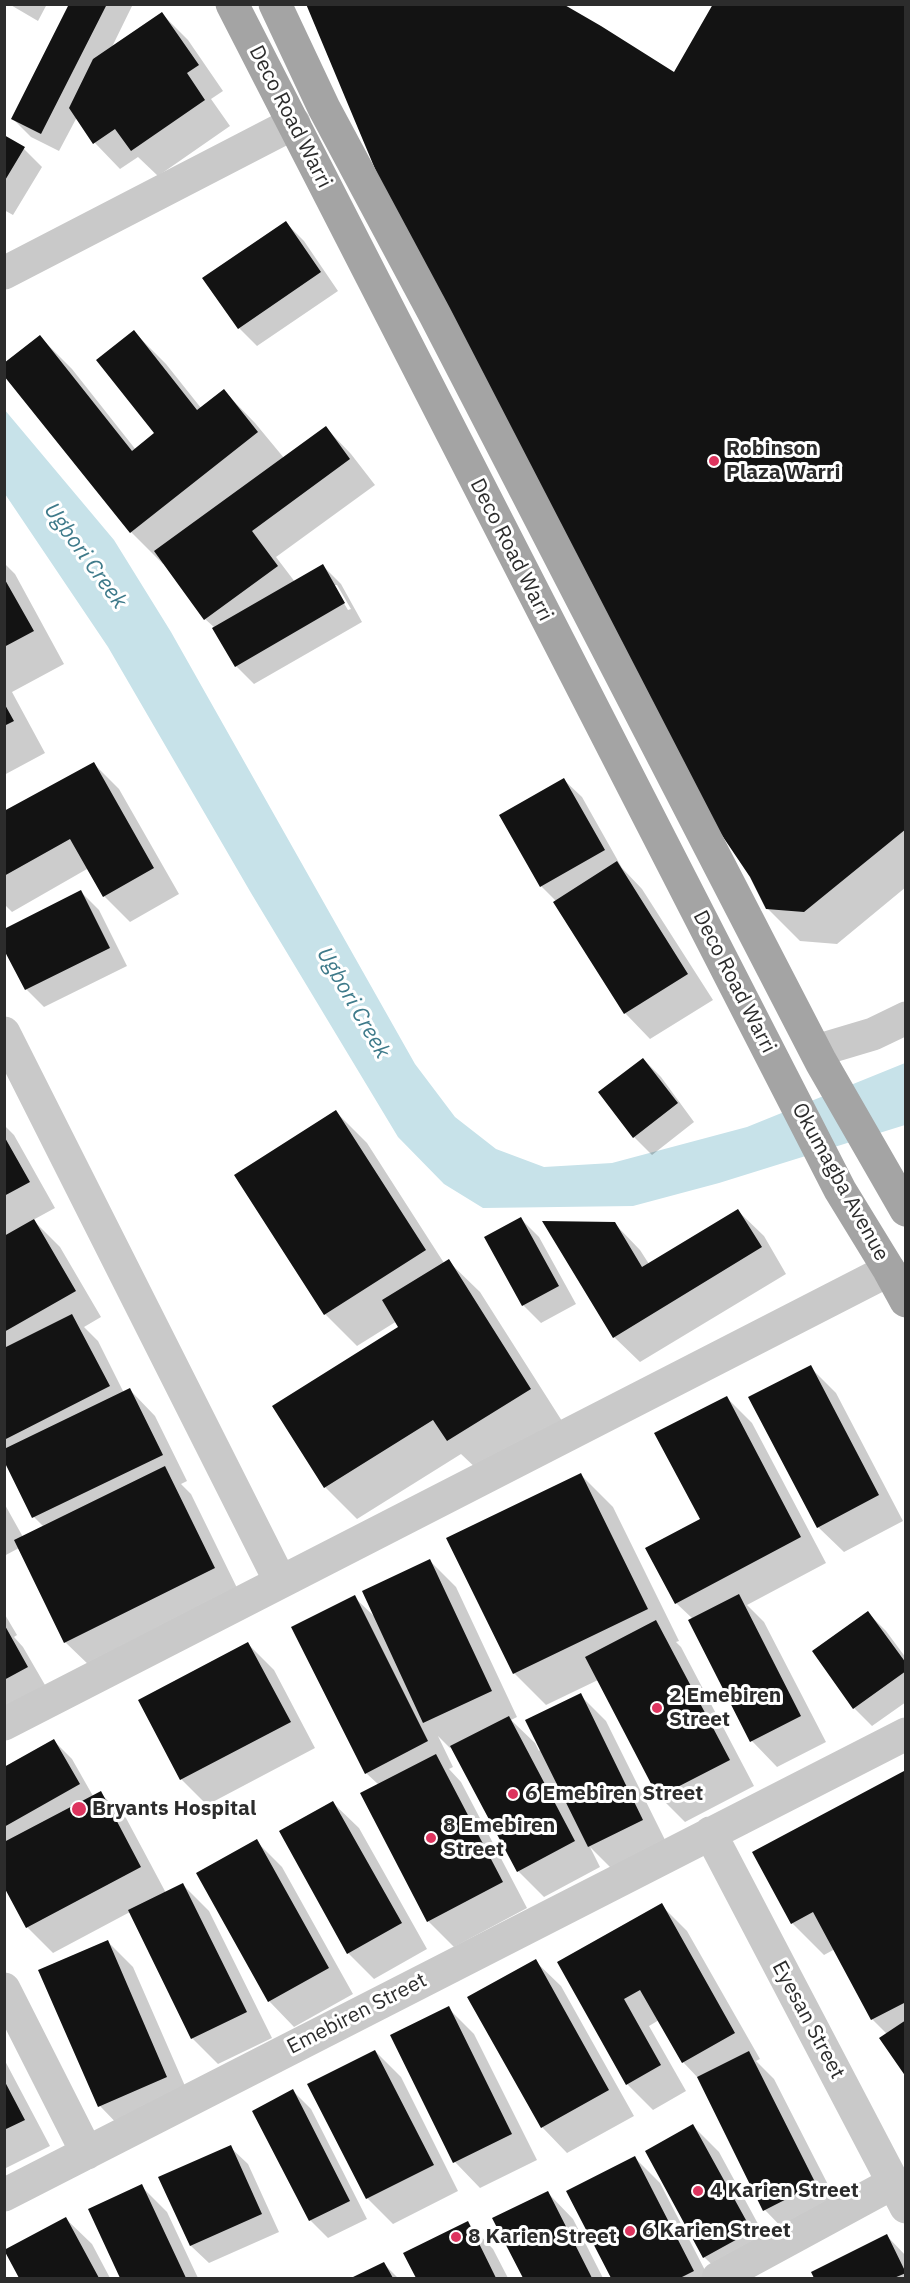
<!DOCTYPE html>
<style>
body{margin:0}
#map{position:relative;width:910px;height:2283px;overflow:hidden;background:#fff;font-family:"IBM Plex Sans",sans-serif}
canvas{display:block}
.frame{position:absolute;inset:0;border:6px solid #2c2c2c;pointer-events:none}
</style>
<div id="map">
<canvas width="910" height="2283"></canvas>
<div class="frame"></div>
</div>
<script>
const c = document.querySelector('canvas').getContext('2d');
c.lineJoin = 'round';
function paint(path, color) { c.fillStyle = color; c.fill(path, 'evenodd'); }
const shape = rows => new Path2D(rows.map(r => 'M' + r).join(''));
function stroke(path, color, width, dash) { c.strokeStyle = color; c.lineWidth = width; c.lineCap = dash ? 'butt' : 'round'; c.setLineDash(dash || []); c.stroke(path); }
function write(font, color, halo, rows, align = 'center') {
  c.font = font + ' "IBM Plex Sans",sans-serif'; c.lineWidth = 6; c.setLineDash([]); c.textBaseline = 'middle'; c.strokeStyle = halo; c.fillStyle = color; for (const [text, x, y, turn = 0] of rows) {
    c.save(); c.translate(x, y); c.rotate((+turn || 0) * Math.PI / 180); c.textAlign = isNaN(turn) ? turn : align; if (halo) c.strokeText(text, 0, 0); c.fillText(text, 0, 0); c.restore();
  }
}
const water = shape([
 [4,409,114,540,171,632,415,1064,455,1117,496,1149,544,1167,612,1163,747,1127,905,1063,905,1125,719,1183,633,1206,483,1208,444,1184,398,1137,251,893,108,647,5,494]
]);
const shadow = shape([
 [9,4,47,4,38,21],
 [71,4,133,4,111,49,162,14,188,40,223,91,211,99,230,126,158,176,138,157,120,169,95,143,77,117,59,151,31,137,13,119],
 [906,4,906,887,837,944,800,941,767,908,675,74],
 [4,137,24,149,42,167,13,215,4,210],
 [286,223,304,241,338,291,257,346,239,328,205,279],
 [134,332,166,364,201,408,224,391,255,423,284,458,326,428,351,454,375,485,276,557,295,582,323,566,341,584,362,622,254,684,236,666,215,628,205,619,165,563,163,564,131,532,4,374,40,337,72,369,136,450,156,434],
 [333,585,337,585,351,609,348,610],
 [4,563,15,574,64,664,12,692,45,753,4,775],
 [93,763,119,789,179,894,130,922,104,896,87,869,12,912,4,904,4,813],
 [564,780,582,797,622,868,642,889,713,1000,650,1039,625,1013,556,901,541,886],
 [81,892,99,910,127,966,44,1007,26,989],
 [643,1059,661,1077,694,1122,652,1155,634,1137],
 [335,1111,367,1143,444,1263,448,1261,480,1292,562,1421,480,1472,461,1454,357,1519,325,1487,400,1327,397,1321,357,1346,325,1314,236,1176],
 [4,1125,14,1135,55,1208,33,1220,60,1247,101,1317,84,1327,98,1341,124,1393,130,1390,155,1416,187,1481,181,1484,191,1494,240,1594,91,1667,65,1642,19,1548,4,1556,4,1503,23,1537,44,1527,34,1517,4,1457],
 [738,1211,764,1236,786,1274,640,1362,614,1337,614,1223,640,1250,649,1264],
 [521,1219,539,1237,576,1304,541,1323,523,1305],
 [810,1367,836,1393,903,1521,844,1552,818,1527],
 [726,1397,752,1423,826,1563,747,1605,764,1622,826,1742,777,1767,752,1741,693,1619,676,1603,702,1520],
 [581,1475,613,1507,679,1641,676,1642,681,1647,754,1786,685,1822,659,1796,598,1680,546,1705,514,1673],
 [430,1561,456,1587,517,1717,511,1720,535,1743,539,1751,580,1695,606,1721,668,1846,615,1872,590,1847,600,1867,544,1897,518,1871,452,1747,450,1748,438,1736,453,1767,449,1769,461,1782,527,1908,454,1947,428,1921,379,1785,366,1773,354,1597,375,1617],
 [4,1613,17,1635,14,1637,23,1647,45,1685,4,1708],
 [868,1613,886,1631,906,1658,906,1702,872,1726,854,1708],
 [248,1644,274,1670,315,1748,207,1805,181,1779],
 [54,1741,72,1759,93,1796,100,1793,126,1818,166,1893,183,1885,209,1911,272,2038,218,2064,192,2038,130,1912,53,1953,27,1927,4,1884,4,1769],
 [906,1775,906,2074,887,2034,872,2019,835,1949,824,1955,792,1923],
 [333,1803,359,1828,427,1949,374,1979,348,1953],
 [256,1841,282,1867,353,1994,294,2027,269,2001],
 [661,1905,687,1931,760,2059,756,2061,774,2079,841,2210,790,2236,765,2210,699,2079,683,2062,659,2020,649,2026,686,2091,653,2110,627,2084,559,1963],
 [107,1941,133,1967,192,2102,125,2132,100,2106],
 [535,1961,561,1986,634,2116,567,2153,542,2127],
 [448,2008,474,2034,537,2160,480,2188,455,2162,392,2036],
 [375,2051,401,2077,458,2191,393,2224,367,2198],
 [4,2059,50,2146,4,2169],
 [293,2091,311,2109,367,2219,328,2238,310,2220],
 [693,2126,719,2152,776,2257,726,2278,704,2257],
 [230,2147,248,2164,279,2232,209,2263,191,2246,160,2177],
 [635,2158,660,2183,709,2278,612,2278,568,2192],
 [141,2186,167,2212,198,2278,122,2278,90,2210],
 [548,2193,573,2219,603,2278,524,2278,494,2219],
 [66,2219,92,2244,110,2278,21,2278,6,2251],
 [468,2223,493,2249,508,2278,417,2278,405,2254],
 [887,2236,906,2256,906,2278,816,2278,813,2273],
 [383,2263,398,2278,354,2278]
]);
const building = shape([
 [69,4,107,4,41,134,11,119],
 [306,4,563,4,601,26,674,72,713,4,906,4,906,829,804,912,766,909,750,877,713,822,401,231],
 [162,12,199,65,187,73,205,100,131,151,115,129,93,144,69,108,93,59],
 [4,135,25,147,4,182],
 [286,221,321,272,238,329,202,278],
 [134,330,197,410,224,389,258,432,130,533,4,376,4,363,40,335,132,451,154,433,96,360],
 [326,426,350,459,252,531,278,566,204,620,154,551],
 [323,564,345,603,235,667,212,628],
 [4,578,34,631,4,647],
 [4,703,14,721,4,726],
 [94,762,154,868,103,897,70,839,4,876,4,811],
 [564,778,605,850,540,887,499,815],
 [617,861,688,974,624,1014,553,902],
 [81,890,110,948,25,990,4,950,4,929],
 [643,1058,678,1103,633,1138,598,1092],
 [336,1110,426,1250,324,1315,234,1175],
 [4,1136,30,1182,4,1196],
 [738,1209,762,1247,613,1338,542,1221,615,1222,642,1267],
 [521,1217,559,1286,522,1306,484,1237],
 [34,1219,76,1291,4,1332,4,1236],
 [449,1259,531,1389,447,1441,433,1420,324,1488,272,1406,398,1327,382,1300],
 [72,1314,110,1386,4,1440,4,1348],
 [811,1365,879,1495,817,1528,748,1397],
 [130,1388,163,1455,32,1518,4,1461,4,1449],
 [727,1396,801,1537,675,1604,645,1548,700,1519,654,1433],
 [165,1466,215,1568,64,1643,14,1540],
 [581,1473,648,1609,513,1674,446,1538],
 [430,1559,492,1691,423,1723,362,1591],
 [739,1594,801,1716,750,1742,688,1620],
 [355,1595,428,1741,365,1774,291,1627],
 [868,1611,906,1663,906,1671,853,1709,812,1651],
 [656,1620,730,1760,658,1797,585,1657],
 [4,1624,28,1667,4,1680],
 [248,1642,291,1722,180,1780,138,1700],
 [581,1693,643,1820,588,1847,525,1720],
 [509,1716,575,1841,517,1872,450,1746],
 [54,1739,80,1784,4,1827,4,1767],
 [436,1754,503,1882,427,1922,360,1793],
 [904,1771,906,1774,906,2002,871,2020,813,1912,791,1924,752,1852],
 [101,1791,141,1867,26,1928,4,1887,4,1842],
 [333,1801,402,1923,347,1954,279,1831],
 [257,1839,329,1968,268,2002,196,1873],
 [183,1883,247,2012,191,2039,128,1910],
 [662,1903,735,2033,682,2063,640,1990,624,1999,661,2065,626,2085,557,1962],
 [108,1940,167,2077,98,2107,38,1970],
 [536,1959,609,2090,541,2128,467,1997],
 [449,2006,512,2134,453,2163,390,2035],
 [906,2020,906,2077,879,2038],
 [375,2050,434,2165,366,2199,307,2084],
 [749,2051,816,2184,763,2211,697,2077],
 [4,2080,25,2120,4,2130],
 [293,2089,350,2201,309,2221,252,2111],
 [693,2124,752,2231,703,2258,645,2151],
 [231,2145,262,2214,190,2246,158,2177],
 [635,2156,694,2271,680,2278,611,2278,566,2191],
 [142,2184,186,2278,120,2278,88,2209],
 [548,2191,592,2278,523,2278,492,2218],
 [66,2217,99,2278,19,2278,4,2250],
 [468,2221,496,2278,416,2278,403,2253],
 [887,2234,906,2273,894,2278,814,2278,811,2272],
 [384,2262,393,2278,351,2278]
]);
const minor = shape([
 [4,273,294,123],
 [4,1033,280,1581],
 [816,1051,873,1034,906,1018],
 [4,1724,889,1270],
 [710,1833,906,2207],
 [4,1989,87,2153],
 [4,2195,906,1734],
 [718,2278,893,2183]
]);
const major = shape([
 [232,4,840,1190,889,1270,906,1301],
 [275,4,324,108,435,315,821,1062,906,1210]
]);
const markers = [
 [714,461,6,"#dd345e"],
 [657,1708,6,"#dd345e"],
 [513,1794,6,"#dd345e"],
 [79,1809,8,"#dd345e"],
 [431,1838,6,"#dd345e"],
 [698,2191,6,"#dd345e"],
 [630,2231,6,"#dd345e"],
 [456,2237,6,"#dd345e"]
];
const streetNames = [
 ["Deco Road Warri",290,117,63],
 ["Deco Road Warri",511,550,63],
 ["Deco Road Warri",734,982,63],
 ["Okumagba Avenue",840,1182,61],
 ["Emebiren Street",357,2014,-27],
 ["Eyesan Street",808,2020,62]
];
const poiNames = [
 ["Robinson",726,449],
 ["Plaza Warri",726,473],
 ["2 Emebiren",669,1696],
 ["Street",669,1720],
 ["6 Emebiren Street",525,1794],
 ["Bryants Hospital",92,1809],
 ["8 Emebiren",443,1826],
 ["Street",443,1850],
 ["4 Karien Street",710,2191],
 ["6 Karien Street",642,2231],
 ["8 Karien Street",468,2237]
];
const waterNames = [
 ["Ugbori Creek",85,556,54],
 ["Ugbori Creek",353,1003,60]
];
paint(water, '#c7e2e9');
paint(shadow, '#0003');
paint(building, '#131313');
stroke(minor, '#c9c9c9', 33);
stroke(major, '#a4a4a4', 33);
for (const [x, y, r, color] of markers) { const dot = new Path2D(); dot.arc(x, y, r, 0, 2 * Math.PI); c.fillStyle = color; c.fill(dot); stroke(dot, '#fff', 2); }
write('21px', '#2c2c2c', '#fff', streetNames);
write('bold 21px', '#2c2c2c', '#fff', poiNames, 'left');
write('italic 22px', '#3e7a8a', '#fff', waterNames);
</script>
